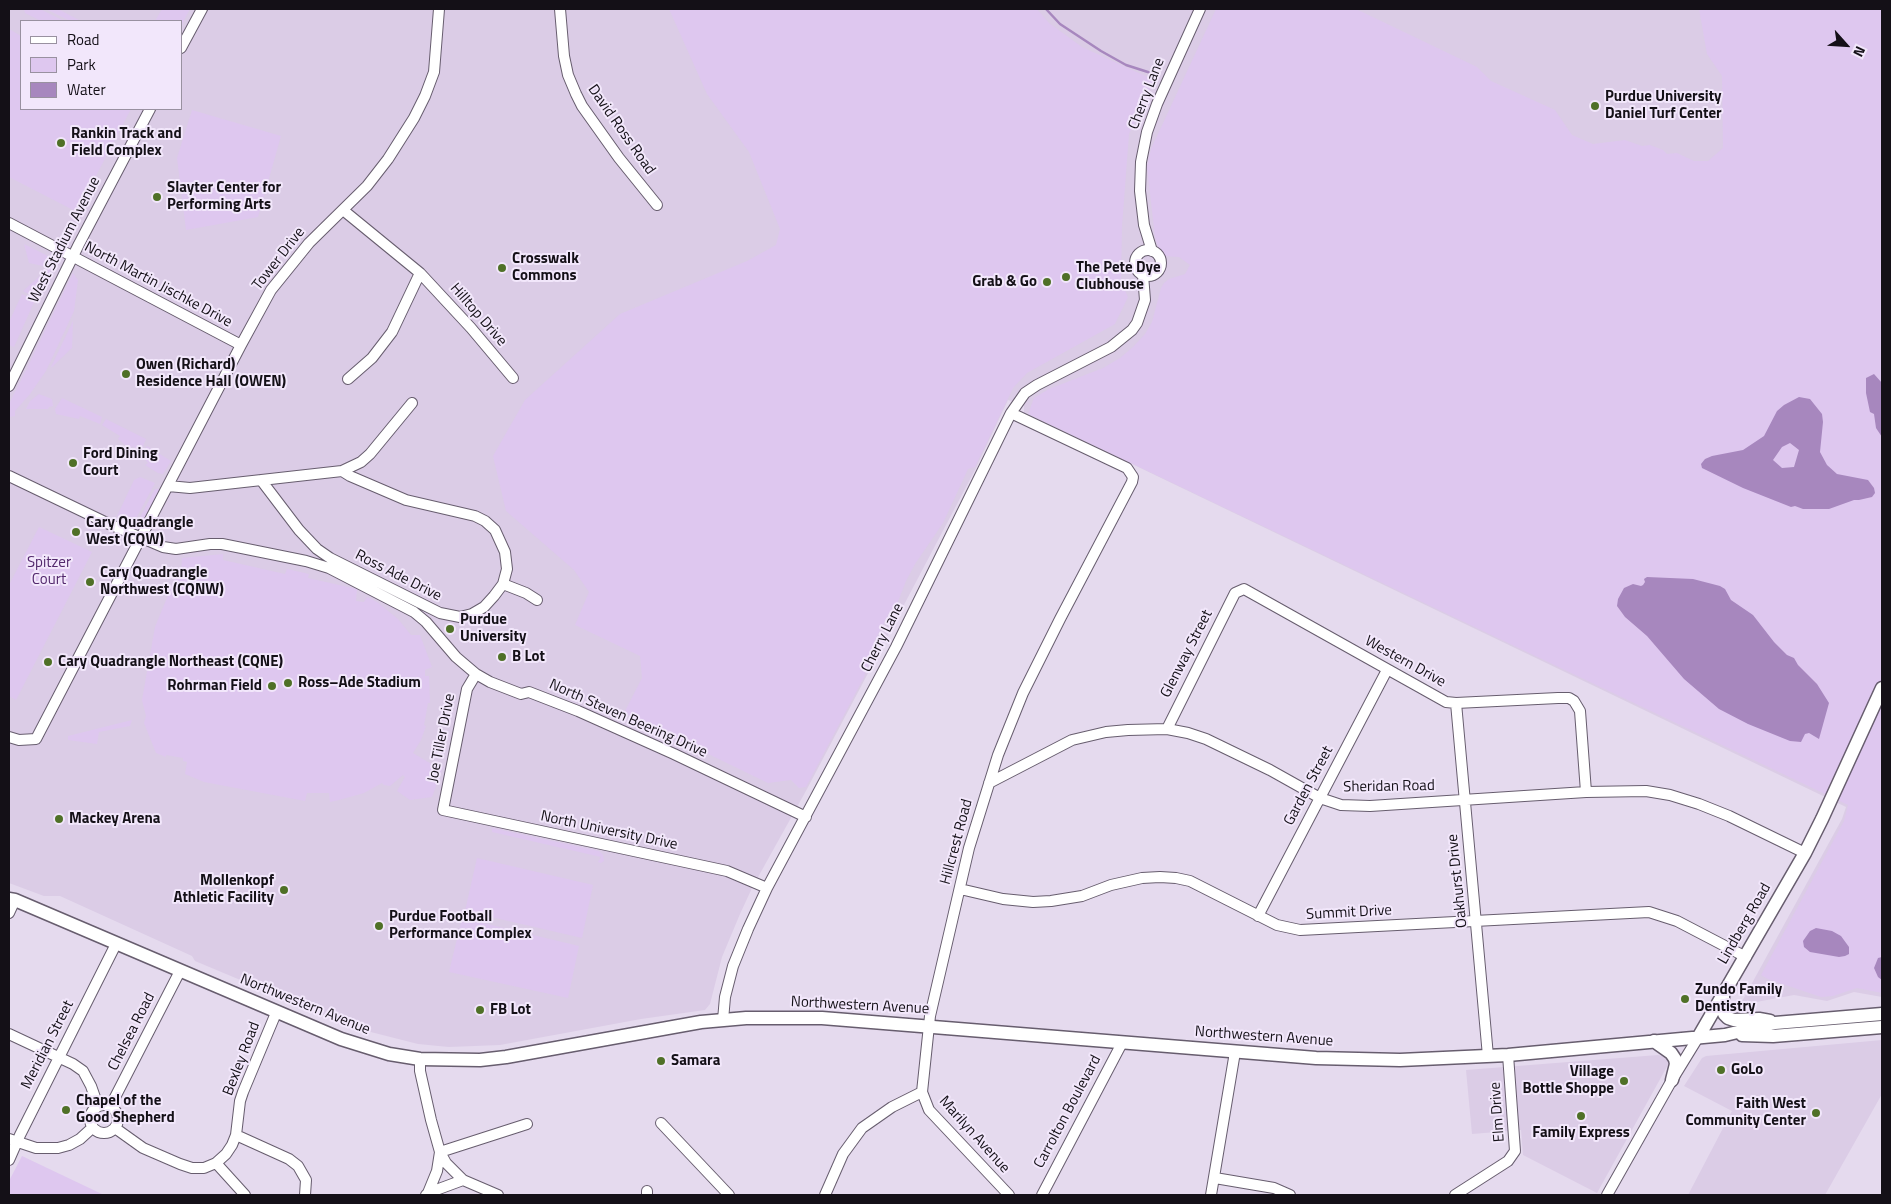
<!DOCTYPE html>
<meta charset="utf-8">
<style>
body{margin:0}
#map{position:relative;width:1891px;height:1204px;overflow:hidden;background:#e5daee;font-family:"Titillium Web",sans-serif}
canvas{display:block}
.frame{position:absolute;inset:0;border:10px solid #141017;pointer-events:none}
.legend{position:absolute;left:20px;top:20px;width:162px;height:90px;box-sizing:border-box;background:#f2e7fb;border:1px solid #9991a0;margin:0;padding:6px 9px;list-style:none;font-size:15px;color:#141017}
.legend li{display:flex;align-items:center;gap:10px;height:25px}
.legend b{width:25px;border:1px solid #9991a0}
.north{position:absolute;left:1821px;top:20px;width:50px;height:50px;-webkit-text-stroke:4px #f2e7fb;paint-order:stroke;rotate:116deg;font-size:14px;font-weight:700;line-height:20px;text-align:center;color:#141017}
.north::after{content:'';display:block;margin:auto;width:18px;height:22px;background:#141017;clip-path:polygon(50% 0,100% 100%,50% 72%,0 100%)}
</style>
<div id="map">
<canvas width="1891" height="1204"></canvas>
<div class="frame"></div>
<ul class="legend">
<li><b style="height:6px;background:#fff"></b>Road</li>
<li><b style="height:14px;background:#dec7ef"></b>Park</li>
<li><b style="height:14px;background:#a787be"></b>Water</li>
</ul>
<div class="north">N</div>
</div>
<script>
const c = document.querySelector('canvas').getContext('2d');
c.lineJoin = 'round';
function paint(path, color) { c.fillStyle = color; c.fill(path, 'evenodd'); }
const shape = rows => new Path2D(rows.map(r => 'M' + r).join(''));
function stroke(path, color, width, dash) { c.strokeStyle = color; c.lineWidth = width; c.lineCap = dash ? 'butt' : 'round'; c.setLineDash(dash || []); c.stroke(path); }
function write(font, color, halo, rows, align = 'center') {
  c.font = font + ' "Titillium Web",sans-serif'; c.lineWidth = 4; c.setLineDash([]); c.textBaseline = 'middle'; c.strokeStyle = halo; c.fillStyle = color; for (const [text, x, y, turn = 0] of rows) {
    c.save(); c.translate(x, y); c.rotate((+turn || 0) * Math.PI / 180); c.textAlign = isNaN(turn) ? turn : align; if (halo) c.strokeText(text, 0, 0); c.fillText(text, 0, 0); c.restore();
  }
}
const built = shape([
 [9,9,1882,9,1882,997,1854,992,1827,1001,1794,995,1740,1005,1842,819,1846,807,1028,414,1024,413,1024,406,1008,400,976,468,807,789,752,888,740,914,722,957,710,1004,705,1010,641,1019,500,1045,449,1047,418,1044,355,1028,195,961,192,956,60,896,44,896,9,883],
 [21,21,181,21,181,109,21,109],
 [1882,1040,1882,1094,1825,1195,1688,1195,1732,1111,1684,1086,1702,1058,1706,1056],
 [1658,1055,1665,1057,1669,1063,1597,1193,1523,1155,1521,1130,1472,1134,1466,1070]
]);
const green = shape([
 [24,9,40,9,64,21,41,21,25,13],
 [46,9,58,9,79,20,70,21],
 [162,9,190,9,181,26,181,21,155,21],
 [669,9,1037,9,1049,23,1082,47,1154,80,1129,134,1122,226,1121,282,1128,297,1115,324,1027,373,1013,388,975,467,968,469,943,523,915,564,906,581,897,604,889,613,874,642,864,677,806,787,799,788,791,780,768,783,624,713,642,678,640,656,575,625,589,592,574,570,506,511,493,456,525,400,620,314,747,261,776,245,780,229,749,152,707,94],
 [1216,9,1356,9,1477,67,1491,81,1555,110,1572,135,1593,144,1625,140,1642,146,1650,145,1663,150,1667,154,1677,153,1694,161,1708,161,1723,148,1722,76,1707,54,1699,9,1882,9,1882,993,1857,988,1833,996,1821,997,1768,979,1761,975,1844,821,1848,805,1028,414,1034,398,1049,389,1103,368,1120,358,1133,347,1145,334,1152,322,1161,288,1164,283,1169,279,1185,274,1190,265,1179,257,1164,256,1159,250,1155,237,1147,167,1151,149],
 [9,29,21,36,21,109,131,109,77,212,9,177],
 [192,110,281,136,258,217,186,230,177,158],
 [24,244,54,259,55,261,43,266,29,263],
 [52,267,36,298,23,291,43,273],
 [73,273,78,280,74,311,46,371,30,394,15,411,15,416,9,417,9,404,26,370,29,369,27,368],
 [22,294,35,300,14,347,9,345,9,322],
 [73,321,72,348,52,367,51,367],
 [39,394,52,399,53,406,49,407,48,409,26,409,30,401],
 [62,398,102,417,100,424,80,416,79,419,56,414,55,409],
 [106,419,146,439,140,453,133,446,130,449,118,439,120,436,102,425],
 [147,446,171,461,163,474,158,473,145,465,148,463,142,456],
 [140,477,155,483,132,526,118,518,117,516,134,480],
 [155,489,159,489,159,491,139,529,135,527],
 [39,527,92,552,16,700,9,696,9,585],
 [223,554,223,560,285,574,287,569,309,574,308,578,357,589,356,601,364,602,367,597,377,602,398,619,411,635,420,635,432,667,425,670,425,676,429,676,430,703,428,703,424,725,426,726,421,740,413,753,433,765,435,763,443,767,432,797,410,800,397,791,405,777,403,775,390,786,384,785,382,783,364,793,339,800,330,802,329,793,307,793,305,801,204,782,185,774,187,762,183,761,183,758,166,755,166,757,156,753,144,723,146,716,142,700,155,627,177,573,181,573,182,558],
 [132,720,130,726,99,732,97,744,68,740,68,736],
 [492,828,599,851,603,855,604,861,601,863,598,862,601,857,492,832],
 [477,858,593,885,582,938,465,911],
 [462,918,579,946,568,998,449,972],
 [22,1156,104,1195,9,1195,9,1181]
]);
const water = shape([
 [1874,374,1882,383,1882,437,1876,428,1874,414,1870,412,1866,393,1866,378],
 [1799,397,1810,399,1822,414,1823,422,1820,452,1827,465,1837,474,1868,480,1874,488,1875,493,1872,497,1859,500,1854,500,1829,509,1803,509,1795,506,1791,507,1743,488,1702,468,1701,464,1705,459,1712,456,1743,450,1764,436,1777,411,1784,405],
 [1790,443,1799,450,1794,467,1782,468,1773,460,1782,447],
 [1647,577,1693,579,1720,586,1725,589,1731,600,1753,615,1774,642,1787,655,1794,658,1798,665,1817,684,1829,703,1819,739,1809,733,1805,734,1801,742,1790,741,1748,724,1719,709,1684,679,1647,636,1625,617,1617,606,1618,599,1624,588,1633,584,1641,586,1643,585,1645,582,1644,579],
 [1816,928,1832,931,1841,936,1849,947,1849,954,1845,956,1839,957,1810,952,1804,947,1803,941,1810,931],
 [1882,957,1882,980,1878,977,1874,968,1878,958]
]);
const stream = shape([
 [1046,9,1060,24,1101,51,1126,65,1151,73]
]);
const minor = shape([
 [560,9,564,56,568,75,576,94,582,106,619,158,657,205],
 [181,48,202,9],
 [343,210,420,273,471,328,513,378],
 [9,223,241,345],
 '1135 263a13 13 0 1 1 26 0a13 13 0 1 1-26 0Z',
 [1152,251,1144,225,1140,191,1141,162,1147,132,1157,104,1200,9],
 [348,379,372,358,392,332,420,273],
 [9,386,79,244,150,109],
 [9,476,109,524,163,547,176,549,210,544,222,544,306,561,329,568,414,612,426,622,456,657,476,674,490,682,521,694,529,692,578,711,674,754,806,817],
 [261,480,299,530,317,549,330,558,440,613,460,617,472,614,484,607,494,596,503,584,507,569,505,552,495,530,485,521,475,516,406,500,350,476,342,471],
 [168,486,190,488,342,471,361,462,370,454,412,403],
 [503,584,526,593,537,600],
 [476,674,467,689,443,810,727,871,767,888],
 [1456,703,1488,1056],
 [1167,729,1235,593,1244,589,1446,702,1456,703,1558,698,1569,698,1574,701,1580,711,1586,792],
 [9,737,19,740,36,739,241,345,271,290,309,243,367,186,388,159,414,118,425,96,434,72,439,9],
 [989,783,1072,740,1106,732,1128,730,1167,729,1188,733,1206,739,1270,770,1320,798,1341,805,1370,806,1586,792,1646,791,1670,795,1699,804,1729,816,1805,853],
 [960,889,1003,899,1033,902,1051,901,1082,896,1111,885,1142,878,1160,877,1176,878,1190,881,1277,925,1300,930,1649,912,1677,921,1746,957],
 [9,913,15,900],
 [1258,916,1387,670],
 [723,1020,725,997,733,966,748,929,767,888,896,647,1011,413,1025,393,1037,385,1111,347,1132,330,1137,323,1145,300,1143,275],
 [9,1034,73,1064,83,1071,91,1086,98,1106],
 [420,1059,420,1071,431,1120,440,1152,446,1163,463,1180,498,1195],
 [922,1092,929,1110,1009,1195],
 '90 1119a14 14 0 1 1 28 0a14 14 0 1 1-28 0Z',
 [110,1107,180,971],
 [661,1123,729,1195],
 [115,1128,143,1148,180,1164,192,1168,204,1168,216,1163,226,1154,232,1145,236,1135,240,1101,243,1092,276,1013],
 [236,1135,289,1159,298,1166,306,1180,305,1195],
 [9,1139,36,1148,58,1148,69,1145,80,1139,92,1128],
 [9,1160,20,1135,116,944],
 [216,1163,245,1195],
 [1215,1178,1274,1188,1290,1195],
 [428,1193,437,1171,440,1152,527,1124],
 [426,1195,428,1193,463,1180],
 [647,1195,647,1191],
 [825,1195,843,1154,862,1128,892,1107,922,1092,930,1016,969,848,998,755,1023,693,1060,619,1132,482,1133,477,1127,468,1011,413],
 [1042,1195,1122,1043],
 [1211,1195,1235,1052],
 [1455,1195,1508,1161,1515,1151,1508,1055],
 [1607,1195,1672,1080,1699,1036]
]);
const major = shape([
 [9,899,15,900,341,1039,389,1054,420,1059,480,1060,506,1057,701,1022,746,1018,822,1018,1316,1058,1400,1060,1508,1055,1725,1035,1775,1023,1882,1014],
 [1723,997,1724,1014,1728,1018,1734,1020,1759,1019,1770,1021],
 [1742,1035,1773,1036,1882,1027],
 [1699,1036,1805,853,1822,819,1882,688],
 [1654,1041,1671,1053,1675,1059,1676,1064,1672,1080]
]);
const markers = [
 [1595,106,5,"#4f7027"],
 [61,143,5,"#4f7027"],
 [157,197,5,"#4f7027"],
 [502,268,5,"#4f7027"],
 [1066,277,5,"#4f7027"],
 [1047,282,5,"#4f7027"],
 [126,374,5,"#4f7027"],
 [73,463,5,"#4f7027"],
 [76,532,5,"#4f7027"],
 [90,582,5,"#4f7027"],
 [450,629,5,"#4f7027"],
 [502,657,5,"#4f7027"],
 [48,662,5,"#4f7027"],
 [288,683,5,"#4f7027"],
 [272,686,5,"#4f7027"],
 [59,819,5,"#4f7027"],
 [284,890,5,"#4f7027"],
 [379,926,5,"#4f7027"],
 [1685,999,5,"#4f7027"],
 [480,1010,5,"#4f7027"],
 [661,1061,5,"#4f7027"],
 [1721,1070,5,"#4f7027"],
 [1624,1081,5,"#4f7027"],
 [66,1110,5,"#4f7027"],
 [1816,1113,5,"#4f7027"],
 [1581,1116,5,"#4f7027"]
];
const streetNames = [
 ["Cherry Lane",1147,94,-69],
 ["David Ross Road",621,130,55],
 ["West Stadium Avenue",65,240,-63],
 ["Tower Drive",279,259,-52],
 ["North Martin Jischke Drive",158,285,28],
 ["Hilltop Drive",478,315,49],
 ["Ross Ade Drive",398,576,27],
 ["Cherry Lane",883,638,-63],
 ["Glenway Street",1187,654,-63],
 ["Western Drive",1405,662,29],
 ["North Steven Beering Drive",628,719,24],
 ["Joe Tiller Drive",442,738,-79],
 ["Garden Street",1309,786,-62],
 ["Sheridan Road",1389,787,-1],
 ["North University Drive",609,831,12],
 ["Hillcrest Road",957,842,-75],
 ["Oakhurst Drive",1458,881,-96],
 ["Summit Drive",1349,913,-3],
 ["Lindberg Road",1745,924,-60],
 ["Northwestern Avenue",305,1005,22],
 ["Northwestern Avenue",860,1006,3],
 ["Chelsea Road",132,1032,-63],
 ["Northwestern Avenue",1264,1037,4],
 ["Meridian Street",48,1045,-63],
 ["Bexley Road",242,1059,-69],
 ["Carrolton Boulevard",1068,1112,-62],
 ["Elm Drive",1498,1112,-94],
 ["Marilyn Avenue",974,1135,48]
];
const poiNames = [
 ["Purdue University",1605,97],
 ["Daniel Turf Center",1605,114],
 ["Rankin Track and",71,134],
 ["Field Complex",71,151],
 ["Slayter Center for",167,188],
 ["Performing Arts",167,205],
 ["Crosswalk",512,259],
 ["Commons",512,276],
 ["The Pete Dye",1076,268],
 ["Clubhouse",1076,285],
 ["Grab & Go",1037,282,"right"],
 ["Owen (Richard)",136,365],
 ["Residence Hall (OWEN)",136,382],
 ["Ford Dining",83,454],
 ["Court",83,471],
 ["Cary Quadrangle",86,523],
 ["West (CQW)",86,540],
 ["Cary Quadrangle",100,573],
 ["Northwest (CQNW)",100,590],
 ["Purdue",460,620],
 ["University",460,637],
 ["B Lot",512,657],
 ["Cary Quadrangle Northeast (CQNE)",58,662],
 ["Ross–Ade Stadium",298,683],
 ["Rohrman Field",262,686,"right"],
 ["Mackey Arena",69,819],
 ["Mollenkopf",274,881,"right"],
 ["Athletic Facility",274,898,"right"],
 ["Purdue Football",389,917],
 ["Performance Complex",389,934],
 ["Zundo Family",1695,990],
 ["Dentistry",1695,1007],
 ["FB Lot",490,1010],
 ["Samara",671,1061],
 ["GoLo",1731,1070],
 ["Village",1614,1072,"right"],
 ["Bottle Shoppe",1614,1089,"right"],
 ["Chapel of the",76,1101],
 ["Good Shepherd",76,1118],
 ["Faith West",1806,1104,"right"],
 ["Community Center",1806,1121,"right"],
 ["Family Express",1581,1133,"center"]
];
const parkNames = [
 ["Spitzer",49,563],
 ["Court",49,580]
];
paint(built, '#dbcce6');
paint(green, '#dec7ef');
paint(water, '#a787be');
stroke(stream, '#a787be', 2.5);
stroke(minor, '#675d6e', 12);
stroke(major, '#675d6e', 15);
stroke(minor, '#fff', 10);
stroke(major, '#fff', 12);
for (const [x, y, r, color] of markers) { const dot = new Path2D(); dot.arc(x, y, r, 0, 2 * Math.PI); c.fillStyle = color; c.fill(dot); stroke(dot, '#f2e7fb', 2); }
write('15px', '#141017', '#f2e7fb', streetNames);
write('bold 15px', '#141017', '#f2e7fb', poiNames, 'left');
write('15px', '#52286c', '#f2e7fb', parkNames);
</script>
